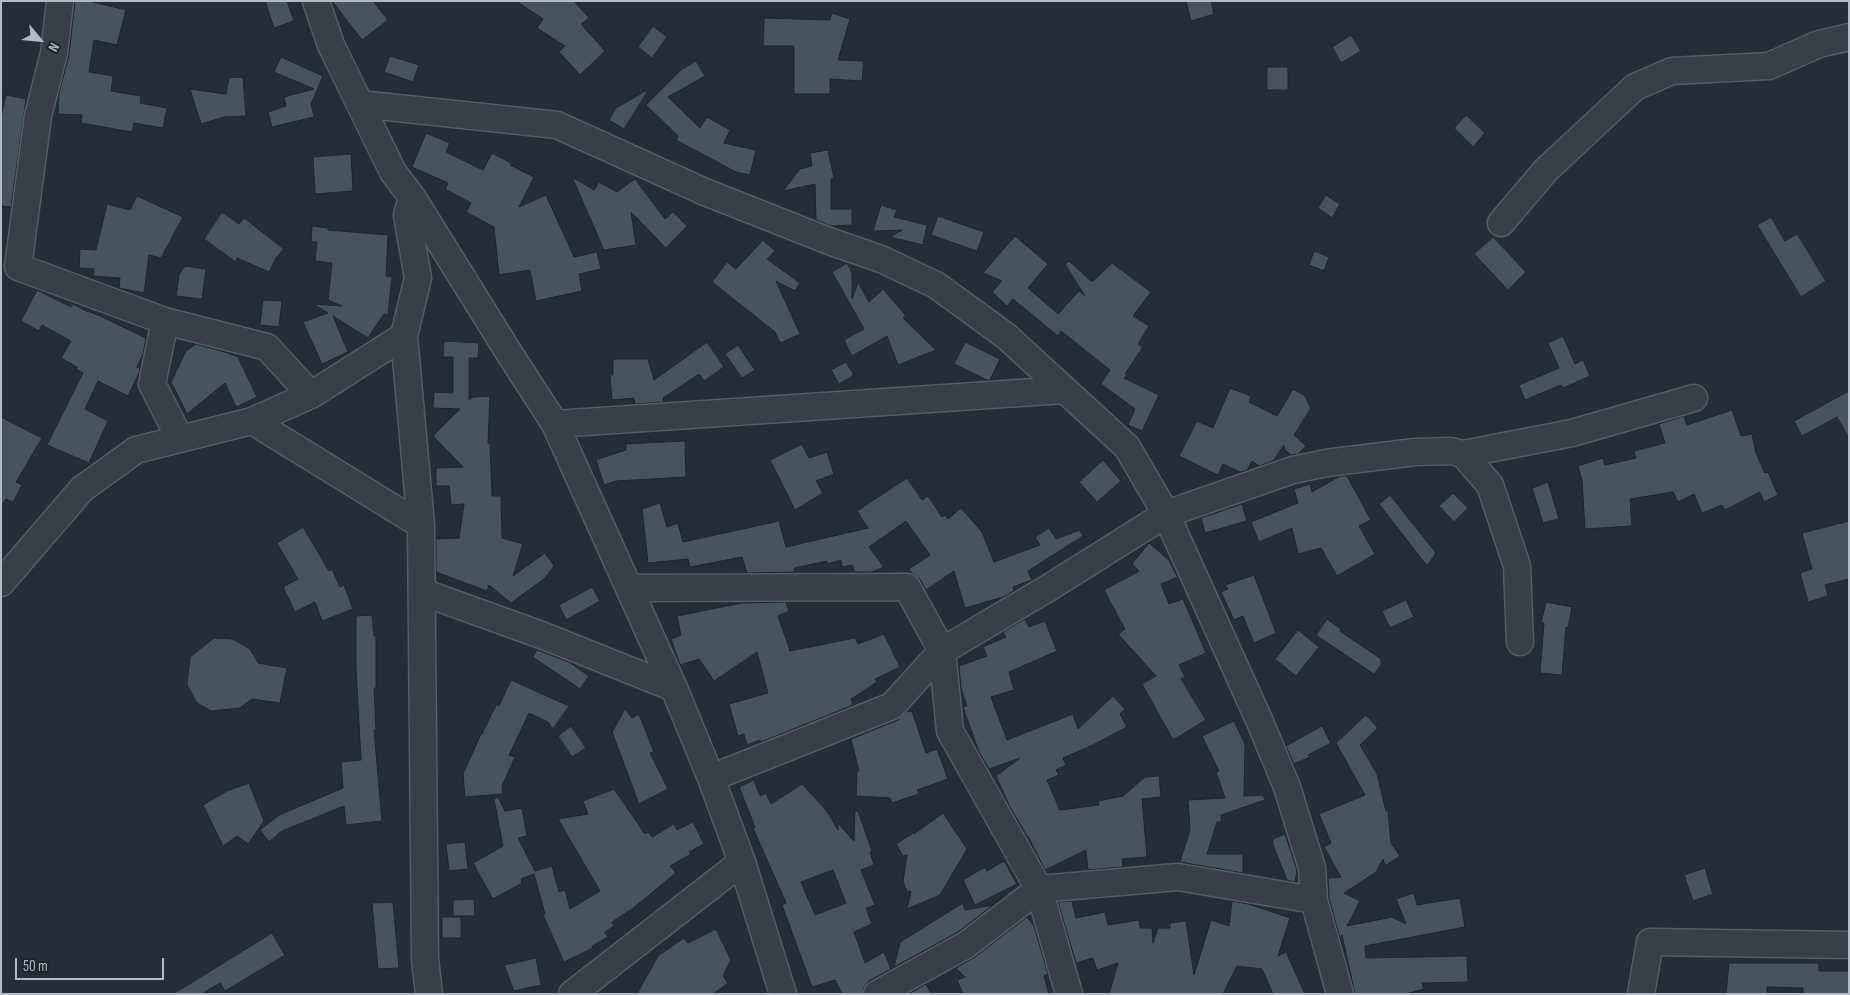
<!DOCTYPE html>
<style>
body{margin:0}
#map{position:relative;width:1850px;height:995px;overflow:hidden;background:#222e3a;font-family:"Sofia Sans Condensed",sans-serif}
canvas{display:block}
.frame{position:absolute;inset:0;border:2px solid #b1bac6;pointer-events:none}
.north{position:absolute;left:15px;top:15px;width:50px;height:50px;-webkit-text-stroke:4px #1b242f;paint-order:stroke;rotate:118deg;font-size:14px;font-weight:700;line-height:20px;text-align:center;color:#b1bac6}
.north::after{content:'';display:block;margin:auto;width:18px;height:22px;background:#b1bac6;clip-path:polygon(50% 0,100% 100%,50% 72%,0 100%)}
.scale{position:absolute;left:15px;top:958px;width:149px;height:22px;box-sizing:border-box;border:2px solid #b1bac6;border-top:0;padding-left:6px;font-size:15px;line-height:18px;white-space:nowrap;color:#b1bac6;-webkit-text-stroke:4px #1b242f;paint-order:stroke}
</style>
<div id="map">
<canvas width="1850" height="995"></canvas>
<div class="frame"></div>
<div class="north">N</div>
<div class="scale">50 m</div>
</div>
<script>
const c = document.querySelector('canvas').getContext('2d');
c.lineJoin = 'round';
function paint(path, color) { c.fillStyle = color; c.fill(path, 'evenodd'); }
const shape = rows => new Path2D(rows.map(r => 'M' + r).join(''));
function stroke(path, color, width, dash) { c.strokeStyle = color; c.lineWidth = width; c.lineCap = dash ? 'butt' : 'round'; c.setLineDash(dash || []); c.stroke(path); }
const building = shape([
 [75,1,89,1,126,10,117,45,94,40,89,72,113,76,111,91,141,96,140,103,167,108,163,128,134,123,132,132,81,123,82,115,58,114,59,93,69,55,75,1],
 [265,1,287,1,294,21,274,28,265,1],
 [332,1,373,1,388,20,362,40,332,1],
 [516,1,574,1,589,18,581,24,605,51,580,75,559,52,565,46,537,28,543,19,516,1],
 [1186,1,1211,1,1214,14,1191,21,1186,1],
 [832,13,850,19,838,60,864,61,862,81,830,79,830,94,794,94,794,46,763,46,764,18,830,20,832,13],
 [653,26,667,37,652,58,638,47,653,26],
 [1351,35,1361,51,1341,63,1332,47,1351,35],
 [390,56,419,65,413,82,384,72,390,56],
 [281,57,323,76,311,104,314,117,272,127,268,112,286,106,284,97,314,89,274,72,281,57],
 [696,61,705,76,668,97,700,128,707,117,730,130,724,143,756,150,750,175,736,172,676,140,678,136,646,105,682,69,696,61],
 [1267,67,1288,67,1288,90,1267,90,1267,67],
 [243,77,246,116,224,117,201,124,190,89,226,94,229,78,243,77],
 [649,89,624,129,609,120,616,108,649,89],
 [6,95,26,99,11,207,1,206,1,117,6,95],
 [1466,115,1485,133,1473,147,1454,128,1466,115],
 [426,133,450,143,446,152,483,170,492,153,511,163,510,165,534,177,519,207,546,195,574,257,597,252,601,269,579,274,582,291,536,301,530,270,499,275,494,227,466,212,471,203,445,189,448,183,412,167,426,133],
 [828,150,834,178,831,179,831,209,852,209,852,225,831,226,816,220,815,184,783,191,800,169,812,166,810,153,828,150],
 [351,154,353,191,315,194,313,157,351,154],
 [572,177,594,190,599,182,617,192,635,179,665,219,673,212,687,226,666,248,631,212,636,245,604,250,572,177],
 [1326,195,1340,204,1332,218,1318,208,1326,195],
 [137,196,183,217,161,258,149,255,144,293,119,288,120,278,93,276,94,269,79,268,80,249,96,250,107,204,130,210,137,196],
 [881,205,897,210,894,217,927,225,923,245,890,237,902,230,873,231,881,205],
 [222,212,239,224,244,218,284,249,276,258,269,272,237,258,236,262,204,239,222,212],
 [938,216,984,232,977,251,931,235,938,216],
 [1771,217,1785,241,1797,234,1826,281,1801,297,1757,225,1771,217],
 [312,226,328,228,328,230,388,235,386,276,392,277,388,315,384,314,368,338,333,316,348,352,322,364,303,322,328,313,313,304,342,306,328,300,332,263,315,261,317,242,311,242,312,226],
 [1015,236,1048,264,1028,288,1058,314,1079,291,1085,296,1065,264,1069,261,1092,282,1112,263,1151,292,1133,316,1149,326,1138,344,1143,347,1125,374,1127,375,1124,378,1159,395,1142,431,1128,425,1135,409,1101,384,1110,370,1061,331,1058,336,1013,299,1007,306,992,292,1002,281,983,273,1015,236],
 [1493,237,1526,272,1508,290,1474,254,1493,237],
 [763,240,775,251,767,259,800,283,795,291,776,281,800,334,780,343,775,332,712,282,727,262,736,269,763,240],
 [1314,251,1329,257,1324,271,1309,265,1314,251],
 [847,263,852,273,852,299,858,282,869,302,883,289,906,316,903,318,936,350,898,365,887,336,852,356,844,340,864,329,832,272,847,263],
 [185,266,206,269,202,299,176,296,179,275,185,266],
 [37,290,71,307,73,304,88,312,88,311,102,317,146,338,143,354,137,367,140,368,139,373,128,396,98,381,85,409,108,421,89,463,47,445,83,373,76,369,77,367,61,358,71,341,42,325,39,331,21,321,37,290],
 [263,300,282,301,279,327,260,325,263,300],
 [1563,336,1575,364,1583,360,1590,376,1563,388,1561,385,1525,400,1519,385,1559,368,1548,343,1563,336],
 [444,341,479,343,478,358,469,358,469,400,473,397,490,396,488,443,490,443,492,496,501,496,502,538,523,544,513,576,545,553,554,566,544,579,511,603,489,585,487,591,436,572,436,539,459,538,464,504,451,505,449,486,436,486,436,468,463,467,433,436,460,409,433,408,434,392,453,393,453,357,443,357,444,341],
 [707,342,724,367,704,381,699,374,663,398,664,402,635,404,634,398,612,400,610,375,613,375,613,359,648,359,654,380,707,342],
 [965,342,1000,359,990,380,987,380,954,364,965,342],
 [196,344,228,353,238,357,257,397,236,407,225,383,187,414,171,382,186,351,196,344],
 [738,345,755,370,742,378,725,354,738,345],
 [846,362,854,375,839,384,831,370,846,362],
 [1230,388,1251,396,1249,402,1277,416,1293,389,1304,395,1311,408,1294,435,1306,446,1298,454,1291,455,1285,450,1284,445,1273,461,1259,466,1252,461,1247,470,1240,472,1223,464,1218,475,1179,456,1197,421,1213,428,1230,388],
 [1849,391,1849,438,1837,417,1802,436,1794,421,1849,391],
 [1732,410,1741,436,1752,434,1756,453,1765,473,1768,472,1778,495,1764,502,1760,492,1725,510,1722,505,1702,513,1694,494,1678,502,1673,492,1630,499,1632,526,1585,529,1582,480,1578,466,1603,458,1605,465,1636,458,1634,451,1665,443,1659,424,1684,416,1687,425,1732,410],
 [1,417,42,438,16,482,22,485,13,502,6,499,1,507,1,417],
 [685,441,686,477,616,481,604,485,596,460,626,450,626,444,685,441],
 [802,444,809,458,827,452,834,474,816,481,823,493,795,510,770,460,802,444],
 [1103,460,1121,481,1097,502,1079,482,1103,460],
 [1340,476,1347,476,1371,520,1359,526,1375,554,1337,576,1321,548,1298,554,1292,528,1259,542,1251,522,1298,503,1294,489,1310,484,1312,492,1340,476],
 [907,478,922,500,928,496,942,517,945,515,948,519,961,508,982,532,994,562,1040,545,1035,537,1049,528,1056,539,1080,530,1083,536,1028,571,1032,580,1013,587,1014,591,1003,597,965,608,954,571,926,590,920,579,912,573,909,569,930,555,906,521,869,547,884,567,872,572,855,572,852,565,842,567,841,560,827,564,827,561,794,568,795,572,747,573,742,557,690,567,688,559,648,563,642,509,660,503,667,527,678,523,683,542,779,521,786,547,868,528,857,511,907,478],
 [1548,482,1559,519,1543,523,1532,488,1548,482],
 [1453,493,1468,508,1454,522,1439,506,1453,493],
 [1390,495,1436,553,1427,566,1379,504,1390,495],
 [1242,504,1247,521,1205,533,1201,518,1242,504],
 [1849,521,1849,579,1825,585,1828,596,1808,602,1800,573,1812,569,1802,533,1849,521],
 [303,527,329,571,332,569,340,587,344,585,353,609,322,621,315,602,295,612,283,587,298,579,277,543,303,527],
 [1149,543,1169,560,1176,574,1178,577,1161,584,1169,604,1183,599,1206,653,1179,665,1185,677,1181,679,1206,720,1173,740,1142,684,1156,676,1118,634,1125,629,1104,590,1139,571,1132,564,1149,543],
 [1254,575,1276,633,1254,643,1243,616,1234,620,1221,592,1228,589,1225,585,1254,575],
 [592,587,600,601,566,620,559,605,592,587],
 [1406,600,1414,617,1390,628,1382,611,1406,600],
 [786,602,789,611,778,616,790,651,855,638,858,644,884,634,900,667,875,679,877,682,851,699,853,705,761,742,760,740,747,745,744,734,738,736,729,704,768,693,757,652,714,681,699,659,680,665,671,639,681,635,677,616,742,603,786,602],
 [1546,602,1572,607,1568,628,1566,627,1562,675,1540,673,1544,623,1541,623,1546,602],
 [372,615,374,636,376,636,376,688,374,688,376,730,374,730,382,821,346,825,344,806,282,831,269,842,260,830,279,815,343,788,341,762,361,760,356,669,356,616,372,615],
 [1025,619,1029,627,1045,621,1057,651,1009,672,1014,690,991,697,1007,740,1073,714,1078,729,1113,696,1125,709,1120,714,1127,727,1093,745,1063,758,1066,765,1056,770,1059,775,1047,780,1060,810,1099,805,1098,801,1123,796,1145,777,1159,776,1161,797,1142,799,1147,857,1122,859,1123,867,1088,870,1086,850,1045,870,1028,836,1027,836,1009,805,996,776,1020,758,989,769,979,752,963,707,967,706,961,688,959,666,987,656,983,647,1006,637,1003,632,1025,619],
 [1327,619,1341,629,1340,631,1381,659,1381,665,1374,674,1316,635,1327,619],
 [1298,630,1319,647,1296,676,1275,659,1298,630],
 [214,638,233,639,250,649,258,663,287,668,280,703,252,699,240,708,211,711,197,703,187,685,190,657,214,638],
 [537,650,569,662,589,676,580,689,533,657,537,650],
 [511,680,569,706,553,729,548,722,529,713,509,755,515,757,502,786,503,794,465,797,463,774,481,734,482,734,496,705,499,706,511,680],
 [625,709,632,718,639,714,654,752,650,753,668,789,639,804,612,732,625,709],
 [912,711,926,753,937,749,948,779,917,790,919,794,892,803,890,798,856,796,857,771,859,771,851,739,898,720,906,712,912,711],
 [1366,715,1378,728,1360,745,1377,774,1386,811,1388,811,1391,843,1400,856,1385,866,1383,859,1376,872,1344,893,1360,901,1347,926,1392,917,1406,924,1396,899,1414,893,1417,905,1460,898,1465,927,1365,946,1366,958,1467,956,1468,982,1422,983,1424,989,1406,994,1355,994,1342,935,1340,939,1329,898,1328,878,1341,877,1324,847,1331,843,1319,814,1365,795,1336,743,1366,715],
 [1234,721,1245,744,1244,796,1263,795,1265,800,1221,815,1221,822,1217,822,1207,854,1243,854,1243,873,1180,862,1190,830,1188,800,1225,798,1216,772,1219,771,1202,736,1234,721],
 [571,726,586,748,572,757,558,736,571,726],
 [1322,726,1331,743,1308,755,1310,757,1294,764,1286,746,1322,726],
 [754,780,760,796,766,793,771,804,802,784,826,810,838,830,838,823,854,841,855,808,856,811,858,811,872,851,870,852,874,865,861,870,875,905,866,908,872,924,854,932,865,963,884,952,891,969,869,981,864,987,862,994,842,994,835,980,812,987,782,905,786,903,753,828,755,827,739,787,754,780],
 [833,870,846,903,815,915,801,882,833,870],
 [249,783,264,821,248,844,237,836,223,846,203,805,227,791,249,783],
 [614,789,645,834,648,832,652,837,674,824,677,830,693,822,704,844,689,852,691,854,670,866,676,873,632,909,612,922,614,926,605,932,608,937,592,946,593,948,564,962,543,915,545,914,534,874,521,879,522,883,493,899,473,863,503,846,494,799,498,797,505,811,522,808,527,836,518,838,535,871,552,866,559,892,565,890,570,909,600,891,558,819,588,814,583,801,614,789],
 [943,813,967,849,940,895,907,909,911,891,907,892,903,881,907,855,903,856,896,844,913,833,914,834,943,813],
 [1285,834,1297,870,1295,882,1287,880,1273,845,1273,839,1285,834],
 [465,842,468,869,449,871,446,844,465,842],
 [1004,861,1017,884,975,905,963,880,985,867,987,871,1004,861],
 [1705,868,1713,894,1693,901,1684,875,1705,868],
 [474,899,475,916,453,916,453,900,474,899],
 [1072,901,1076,918,1105,912,1108,925,1139,920,1140,928,1152,928,1153,943,1158,928,1170,928,1170,923,1186,921,1194,975,1211,920,1229,926,1232,901,1248,904,1290,918,1278,956,1286,952,1305,994,1273,994,1262,969,1237,966,1223,994,1109,994,1118,963,1097,970,1093,958,1076,963,1058,902,1072,901],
 [393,902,399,968,378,969,372,903,393,902],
 [963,903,965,910,993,905,958,932,894,967,900,942,963,903],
 [442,917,461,917,461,938,442,938,442,917],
 [1027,917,1034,926,1048,974,1044,976,1049,994,963,994,957,980,965,977,956,968,975,957,1027,917],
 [716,929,731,960,723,976,728,983,713,994,637,994,658,956,684,938,688,943,716,929],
 [272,933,285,955,225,991,220,983,202,994,173,994,272,933],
 [536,958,541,985,514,991,504,965,536,958],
 [1729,963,1819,963,1819,971,1849,971,1849,994,1803,994,1803,988,1767,987,1767,994,1726,994,1729,963],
 [926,984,931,994,909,994,926,984]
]);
const minor = shape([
 [60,1,54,53,38,116,18,267,165,321,267,347,311,395],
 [316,1,331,45,393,172,412,197,407,215,418,278,404,336,421,525,425,959,429,994],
 [360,104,557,125,705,192,829,241,881,259,936,285,1006,336,1127,447,1166,514,1260,722,1287,787,1312,868,1314,900,1340,994],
 [412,197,511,356,555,424,674,688,711,778,742,862,783,994],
 [1501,223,1546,170,1635,87,1672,71,1769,66,1819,44,1849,37],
 [165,321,152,384,180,439],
 [252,421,421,525],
 [555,424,1064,390],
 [1463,454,1572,433,1694,398],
 [1,583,82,489,136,450,252,421,311,395,404,336],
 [630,588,907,587,942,651,950,731,1039,889,1069,994],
 [422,592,544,636,674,688],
 [711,778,892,706,942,651,1050,587,1166,514,1293,470,1326,463,1415,452,1451,451,1463,454,1490,485,1517,566,1520,642],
 [572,994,742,862],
 [877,994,966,945,1039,889,1178,877,1314,900],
 [1641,994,1650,942,1849,945]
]);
paint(building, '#465361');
stroke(building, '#1d2631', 1);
stroke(minor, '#545d68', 29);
stroke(minor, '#363f4a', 26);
</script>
